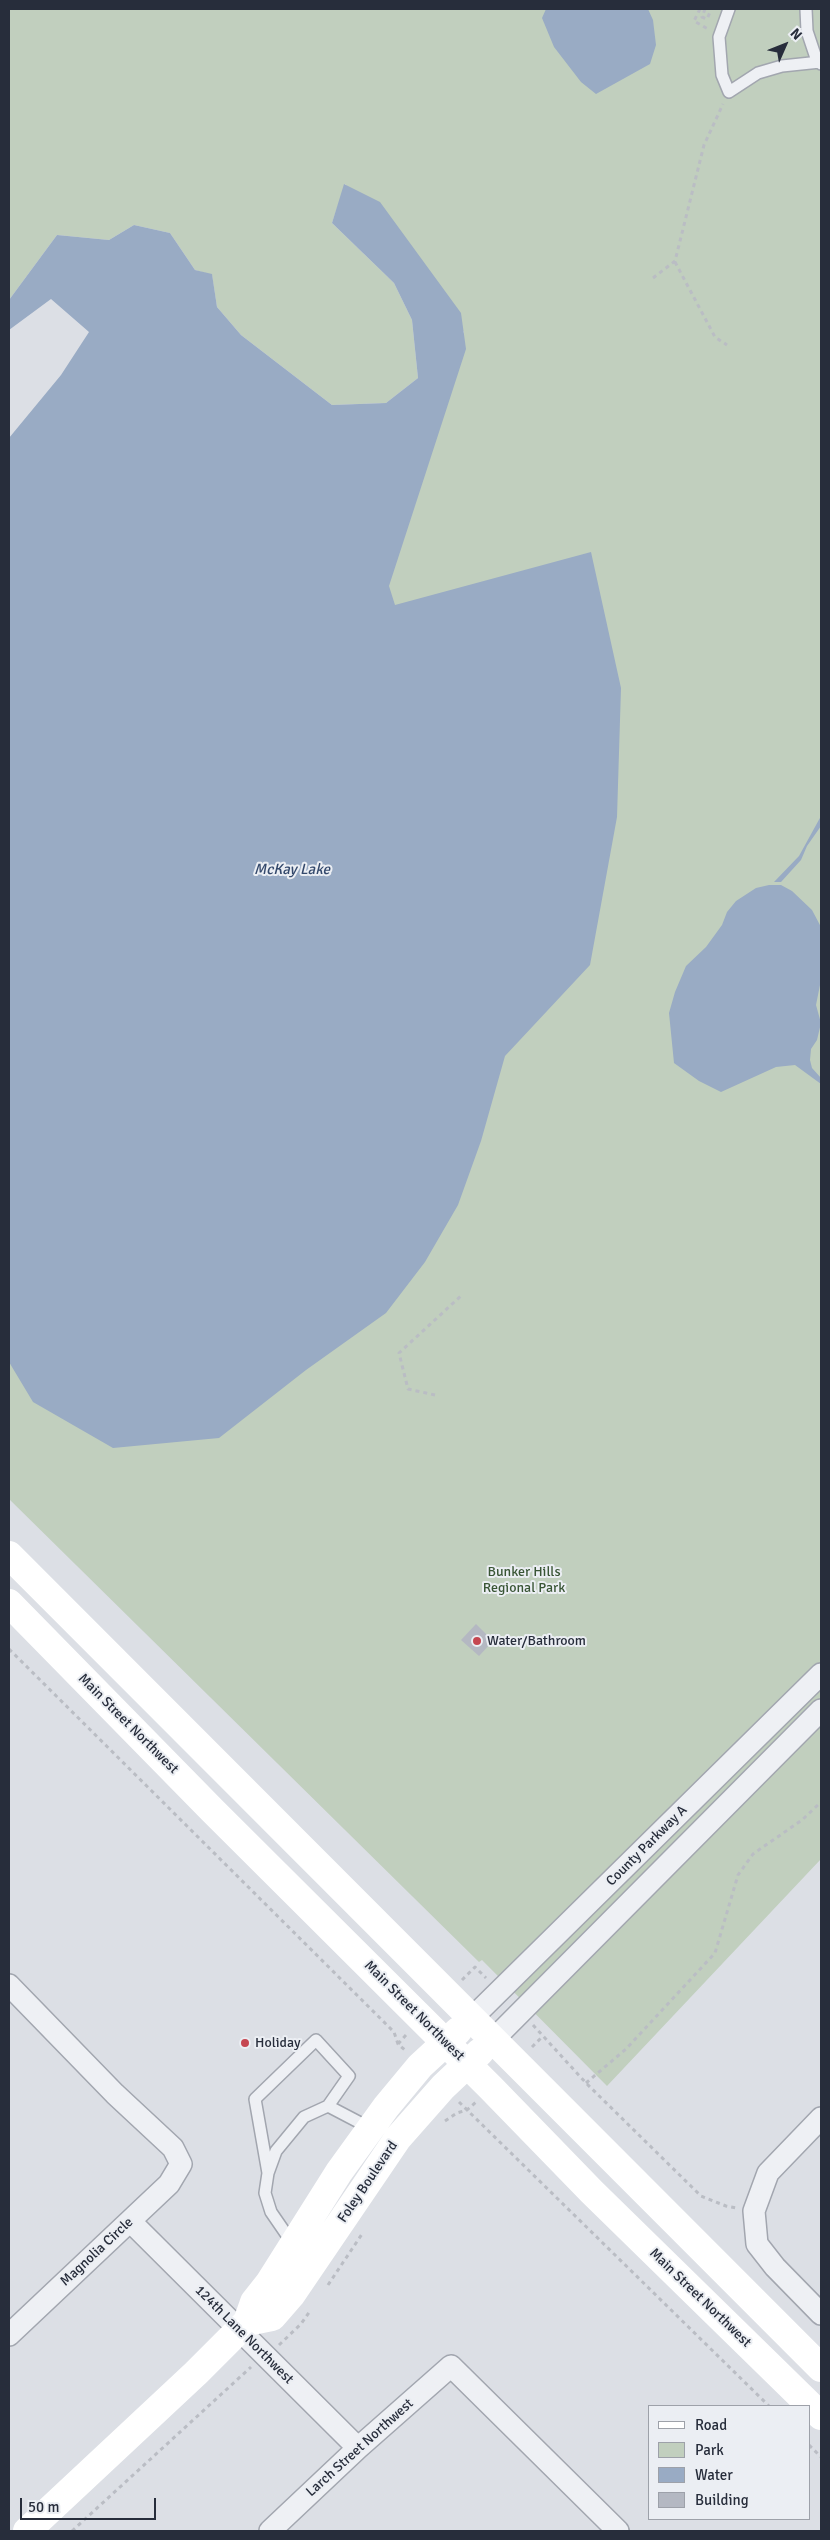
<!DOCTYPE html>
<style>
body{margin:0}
#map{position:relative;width:830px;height:2540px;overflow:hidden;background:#dcdfe5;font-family:Signika,sans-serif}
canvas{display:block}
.frame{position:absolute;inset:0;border:10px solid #272d3b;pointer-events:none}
.legend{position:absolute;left:648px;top:2405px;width:162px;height:115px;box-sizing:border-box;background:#ebeef3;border:1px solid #9da1a9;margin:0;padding:6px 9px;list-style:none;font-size:15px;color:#272d3b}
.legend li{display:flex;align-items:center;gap:10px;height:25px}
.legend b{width:25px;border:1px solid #9da1a9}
.north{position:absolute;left:760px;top:20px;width:50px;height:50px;-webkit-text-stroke:4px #ebeef3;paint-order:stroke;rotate:46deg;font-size:14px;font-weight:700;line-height:20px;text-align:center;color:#272d3b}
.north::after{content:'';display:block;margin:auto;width:18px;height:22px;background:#272d3b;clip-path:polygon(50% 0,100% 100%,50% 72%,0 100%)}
.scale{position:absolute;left:20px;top:2498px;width:136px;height:22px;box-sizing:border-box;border:2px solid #272d3b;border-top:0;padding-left:6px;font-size:15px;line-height:18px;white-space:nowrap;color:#272d3b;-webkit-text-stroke:4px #ebeef3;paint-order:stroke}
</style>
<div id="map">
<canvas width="830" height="2540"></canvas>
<div class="frame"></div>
<ul class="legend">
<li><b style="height:6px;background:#fff"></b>Road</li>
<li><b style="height:14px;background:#c1cfbe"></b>Park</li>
<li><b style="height:14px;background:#99abc4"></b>Water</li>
<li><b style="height:14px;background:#b4b8c2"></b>Building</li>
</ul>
<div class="north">N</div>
<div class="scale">50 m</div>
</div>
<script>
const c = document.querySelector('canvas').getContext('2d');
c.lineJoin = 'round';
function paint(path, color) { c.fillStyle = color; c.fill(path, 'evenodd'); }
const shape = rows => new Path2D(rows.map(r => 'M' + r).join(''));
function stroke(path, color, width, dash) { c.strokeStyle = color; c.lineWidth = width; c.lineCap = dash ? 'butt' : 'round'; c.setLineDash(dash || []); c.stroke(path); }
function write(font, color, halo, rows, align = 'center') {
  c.font = font + ' Signika,sans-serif'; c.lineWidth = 4; c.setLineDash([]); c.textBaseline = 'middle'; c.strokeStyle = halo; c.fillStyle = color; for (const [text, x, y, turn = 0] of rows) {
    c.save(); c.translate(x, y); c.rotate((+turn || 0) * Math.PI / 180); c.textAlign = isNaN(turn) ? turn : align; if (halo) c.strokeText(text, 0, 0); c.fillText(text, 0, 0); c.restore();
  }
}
const green = shape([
 [9,9,821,9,821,1859,607,2086,482,1960,479,1962,9,1499,9,1101,464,332,345,184,332,223,394,283,412,320,418,378,386,403,332,405,241,335,217,307,212,275,195,270,170,233,134,225,109,240,57,235,9,300]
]);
const water = shape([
 [546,9,648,9,653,20,656,45,650,64,596,94,581,82,554,47,542,18],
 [344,184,380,202,461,313,466,349,389,586,395,605,591,552,621,688,617,817,590,965,505,1056,481,1141,458,1205,425,1262,386,1313,306,1370,219,1438,113,1448,33,1402,9,1362,9,438,61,375,89,332,51,299,9,330,9,300,57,235,109,240,134,225,170,233,195,270,212,274,217,307,241,335,332,405,386,403,418,378,412,320,394,283,332,223],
 [821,816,821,826,807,846,801,860,781,882,774,882,799,856],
 [769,885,781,885,792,891,812,910,821,927,821,980,816,1005,821,1023,817,1040,811,1049,810,1060,812,1068,821,1078,821,1084,795,1065,776,1067,721,1092,699,1081,674,1063,669,1013,675,992,686,966,706,947,722,925,727,912,736,901,756,888]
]);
const building = shape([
 [476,1624,493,1641,479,1656,461,1640]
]);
const path = shape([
 [700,9,694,21,708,29],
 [705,9,702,17,707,19,711,10],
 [675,262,715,337,727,345],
 [653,278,675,261,704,145,723,104],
 [435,1395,408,1389,399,1353,463,1294],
 [9,1649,394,2032,398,2044,406,2051],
 [462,1980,475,1967,486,1978],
 [533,2025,586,2083,701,2196,726,2206,737,2208],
 [398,2044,406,2035],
 [532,2047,542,2037],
 [586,2083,626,2049,715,1953,738,1875,753,1854,802,1820,821,1802],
 [459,2102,769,2406],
 [445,2121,457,2113,467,2110,476,2102],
 [328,2285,362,2234],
 [279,2345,301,2324,310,2311],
 [809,2445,821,2457],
 [72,2531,251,2367]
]);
const lane = shape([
 [729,9,719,37,722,75,729,92,758,73,782,66,820,62],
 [806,9,807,31,816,58,821,64],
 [268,2173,255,2099,316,2040,349,2076,328,2106],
 [293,2244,271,2212,265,2193,268,2173,276,2151,304,2117,328,2106,370,2128]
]);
const street = shape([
 [9,1985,115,2094,173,2148,181,2164,169,2184,9,2335],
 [472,2018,821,1674],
 [493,2040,821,1710],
 [821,2118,768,2173,754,2211,757,2244,775,2267,821,2314],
 [130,2221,358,2448],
 [270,2531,358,2448,451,2366,618,2531]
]);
const secondary = shape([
 [9,1555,821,2368],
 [9,1603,212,1810,491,2088,592,2192,821,2416],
 [247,2322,272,2317,292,2294,398,2138,443,2087,480,2052],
 [27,2531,196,2373,247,2322,254,2302,269,2283,339,2172,386,2107,420,2066,458,2031]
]);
const markers = [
 [477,1641,5,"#c54651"],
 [245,2043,5,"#c54651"]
];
const parkNames = [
 ["Bunker Hills",524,1572],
 ["Regional Park",524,1588]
];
const poiNames = [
 ["Water/Bathroom",487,1641],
 ["Holiday",255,2043]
];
const streetNames = [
 ["Main Street Northwest",128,1724,45],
 ["County Parkway A",647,1846,-45],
 ["Main Street Northwest",414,2011,45],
 ["Foley Boulevard",368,2182,-56],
 ["Magnolia Circle",97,2252,-43],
 ["Main Street Northwest",700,2298,44],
 ["124th Lane Northwest",244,2335,45],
 ["Larch Street Northwest",360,2448,-42]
];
const waterNames = [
 ["McKay Lake",292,870]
];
paint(green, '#c1cfbe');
paint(water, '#99abc4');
paint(building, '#b4b8c2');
stroke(lane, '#a2a6af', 14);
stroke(street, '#a2a6af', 24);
stroke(path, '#babdc4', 3, [4, 4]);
stroke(lane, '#eef0f4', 11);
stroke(street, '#eef0f4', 21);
stroke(secondary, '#fff', 28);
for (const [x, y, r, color] of markers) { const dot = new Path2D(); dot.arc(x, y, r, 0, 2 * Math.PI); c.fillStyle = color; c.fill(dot); stroke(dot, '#ebeef3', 2); }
write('14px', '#395535', '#ebeef3', parkNames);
write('14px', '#272d3b', '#ebeef3', poiNames, 'left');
write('14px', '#272d3b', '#ebeef3', streetNames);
write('italic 15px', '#34496c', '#ebeef3', waterNames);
</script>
